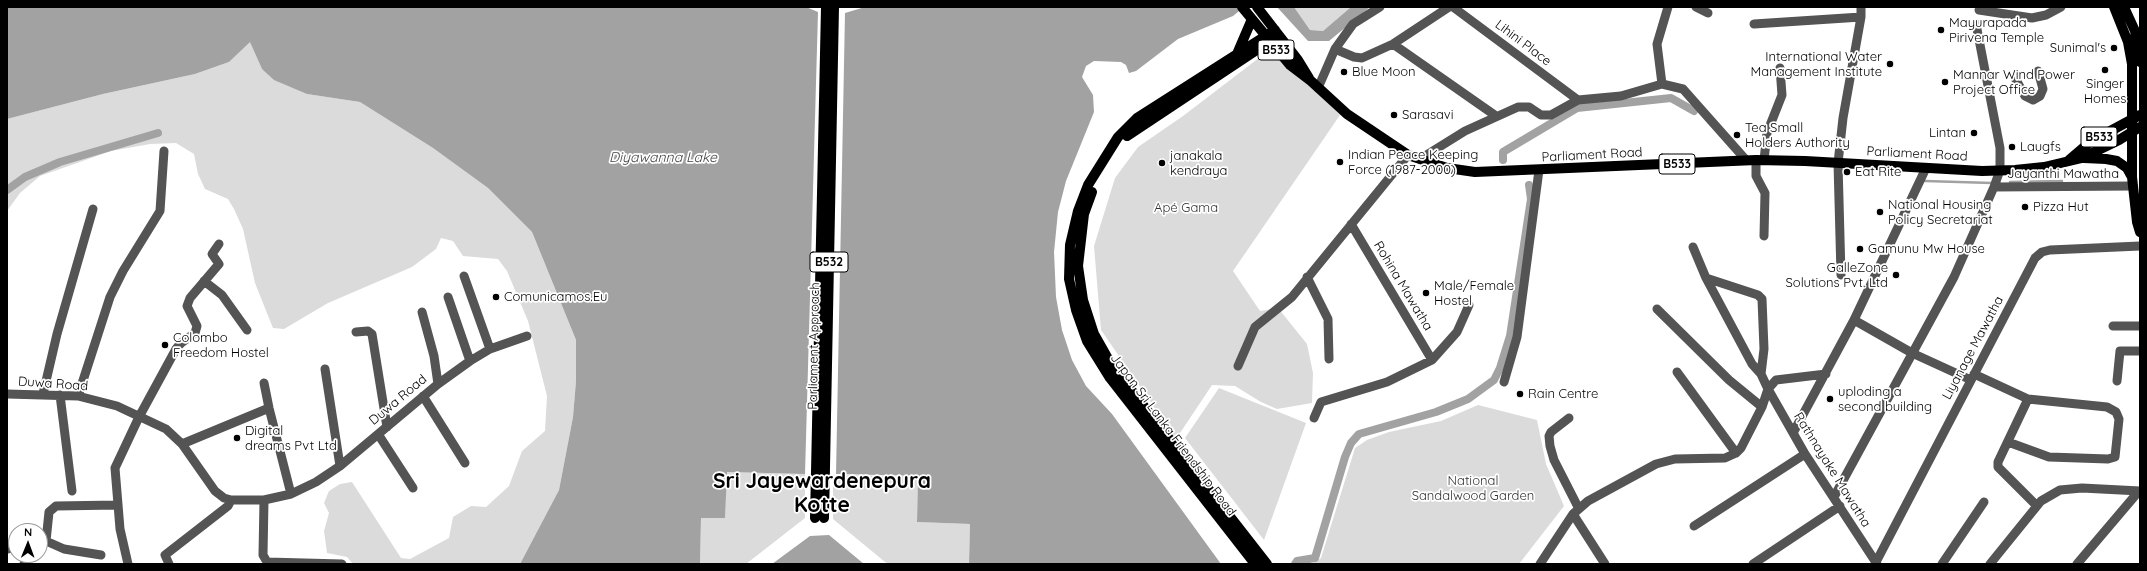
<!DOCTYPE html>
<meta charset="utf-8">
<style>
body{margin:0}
#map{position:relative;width:2147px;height:571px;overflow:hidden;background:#fff;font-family:Quicksand,sans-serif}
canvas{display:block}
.frame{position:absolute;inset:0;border:8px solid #000;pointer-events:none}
.north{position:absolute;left:8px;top:523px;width:40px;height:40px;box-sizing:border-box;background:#fff;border:1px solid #999;border-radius:50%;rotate:1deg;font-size:11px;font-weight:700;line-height:16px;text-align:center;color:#000}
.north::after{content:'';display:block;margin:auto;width:14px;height:18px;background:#000;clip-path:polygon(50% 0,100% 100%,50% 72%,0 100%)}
</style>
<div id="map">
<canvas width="2147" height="571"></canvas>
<div class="frame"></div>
<div class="north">N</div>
</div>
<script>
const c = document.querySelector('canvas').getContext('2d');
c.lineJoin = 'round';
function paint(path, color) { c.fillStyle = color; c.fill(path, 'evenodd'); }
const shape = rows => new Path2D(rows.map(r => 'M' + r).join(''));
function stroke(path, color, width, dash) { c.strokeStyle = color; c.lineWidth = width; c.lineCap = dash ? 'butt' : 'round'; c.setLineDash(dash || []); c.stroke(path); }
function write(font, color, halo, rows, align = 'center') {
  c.font = font + ' Quicksand,sans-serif'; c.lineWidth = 3.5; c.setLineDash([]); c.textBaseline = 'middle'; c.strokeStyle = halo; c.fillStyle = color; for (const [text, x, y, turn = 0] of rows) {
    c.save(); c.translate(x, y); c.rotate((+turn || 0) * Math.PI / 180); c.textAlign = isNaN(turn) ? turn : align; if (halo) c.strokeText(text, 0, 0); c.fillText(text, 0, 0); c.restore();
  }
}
const green = shape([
 [1294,7,1351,7,1323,31,1310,30],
 [250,41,262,69,307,94,360,102,433,148,488,188,532,232,576,340,576,381,573,417,559,490,520,564,353,564,347,557,327,553,324,531,329,513,324,503,329,491,340,484,352,482,401,558,410,559,449,538,453,517,471,506,486,507,509,486,522,451,545,431,547,396,528,321,507,271,498,259,463,256,453,241,441,238,436,249,412,267,328,303,284,329,273,328,255,283,243,229,234,209,228,199,205,189,198,174,194,154,176,143,150,144,111,151,40,176,20,193,7,211,7,119,103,94,195,74,229,62],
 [1272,48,1340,115,1233,271,1260,311,1278,308,1307,344,1313,373,1312,403,1277,409,1261,402,1235,386,1212,385,1176,439,1101,330,1094,246,1115,178,1138,147,1183,116],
 [1219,388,1306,423,1264,540,1185,438],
 [1478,405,1537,420,1546,464,1564,506,1519,564,1312,564,1321,558,1355,448,1367,440,1389,432,1441,421],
 [726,472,805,474,805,518,746,564,700,564,701,518,725,518],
 [833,475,918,476,917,522,970,524,969,564,889,564,885,562,833,519]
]);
const water = shape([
 [7,7,806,7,818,12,805,474,727,472,725,518,701,518,700,564,520,564,559,490,573,417,576,381,576,340,532,232,488,188,433,148,360,102,307,94,274,80,262,69,250,42,229,62,195,74,103,94,7,119],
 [865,7,1244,7,1233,16,1178,39,1136,71,1129,73,1126,65,1121,62,1094,61,1086,66,1082,77,1093,95,1094,112,1066,181,1058,212,1054,252,1056,297,1062,330,1072,360,1086,386,1112,414,1221,564,969,564,970,524,917,522,918,476,836,474,845,13],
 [1277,7,1294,7,1310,30,1323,31,1351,7,1370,7,1329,41,1308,41],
 [829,535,864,564,772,564,810,536]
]);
const stream = shape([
 [1925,181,1992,183],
 [2010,182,2062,181]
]);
const canal = shape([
 [1503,160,1503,152,1577,108,1671,98,1694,111],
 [7,190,25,177,60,162,158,133],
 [1295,564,1297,561,1315,558,1345,457,1351,443,1359,434,1436,412,1468,399,1494,380,1500,368,1510,336,1531,199,1529,185]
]);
const minor = shape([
 [1453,7,1578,100],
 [1668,7,1657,44,1662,84,1683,89,1746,160],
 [1696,7,1708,13],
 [1979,10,2032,18,2046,15,2061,7],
 [1754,24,1861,17],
 [1393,44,1496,116],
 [1335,49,1354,57,1362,58,1393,44,1449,7],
 [2015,78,2025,96,2033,100,2040,96,2043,89,2038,71],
 [1318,88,1335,49,1353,24,1380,7],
 [1420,159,1465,131,1518,107,1529,107,1541,115,1551,115,1578,100,1621,96,1662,84],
 [1756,160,1756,176,1765,193,1764,236],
 [1764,160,1767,133,1782,95,1780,68],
 [1994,187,2133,186],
 [1351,224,1432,360],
 [1693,247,1706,278,1752,364,1761,374],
 [1841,275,1838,163,1843,118,1861,17,1861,7],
 [464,276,490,349],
 [1307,277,1328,319,1329,359],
 [1706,278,1758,295,1762,299,1764,349,1761,374,1768,389,1805,454,1877,564],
 [204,281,222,295,247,330],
 [448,297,470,361],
 [1657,309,1729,380,1762,407],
 [422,312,434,356,438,384],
 [1854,320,1912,353,1971,380],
 [2113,326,2140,326],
 [356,332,368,331,372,334,387,427],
 [1238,366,1255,327,1292,297,1408,155],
 [325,369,340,466],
 [1677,372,1736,453],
 [1974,374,2028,399,2107,407,2116,412,2119,419,2115,457,2108,459,2049,457,2008,442],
 [2117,381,2120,351,2140,351],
 [1504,382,1517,337,1539,170],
 [264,383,269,408,291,494],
 [7,394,78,396,117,406,166,429,182,444,215,491,224,498,231,500,264,500,291,494,316,482,340,466,438,384,470,361,490,349,527,336],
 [43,394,57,334,93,209],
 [60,395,72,491],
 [78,396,110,297,123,271,160,211,164,151],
 [423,396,465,463],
 [2028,399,1998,462,1998,467,2037,506],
 [1314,418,1321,402,1387,382,1432,360,1457,332,1469,305],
 [1569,418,1551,432,1549,436,1550,446,1554,460,1579,509],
 [1793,433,1854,320,1926,168],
 [378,434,413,488],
 [182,444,269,408],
 [1834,497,1954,277,1994,187,2000,170,2000,148,1976,24],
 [264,500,263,555,267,562,342,564],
 [1573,514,1605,564],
 [1694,526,1805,454],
 [46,541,49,512,56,506,117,505],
 [41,543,46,541,64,549,101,555],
 [7,549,16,547],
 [24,564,27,555],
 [128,564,120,529,115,468,139,417,176,349,181,343,195,333,197,326,187,306,190,298,219,264,212,254,219,244],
 [169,564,165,555,228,506,231,500],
 [1540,564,1573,514,1588,501,1656,464,1675,459,1725,458,1736,453,1741,448,1762,407,1768,389,1776,380,1826,374],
 [1753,564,1840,506],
 [1875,564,2035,258,2042,252,2050,250,2140,246],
 [1942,564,1984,502],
 [1990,564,2041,501,2060,490,2082,488,2140,491],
 [2077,564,2139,491]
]);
const major = shape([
 [1242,7,1290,65,1311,81,1347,114,1408,155,1447,168,1475,172,1756,160,1805,161,1982,171,2015,170,2044,167,2082,158,2119,140,2140,127],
 [1257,7,1298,60,1309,78],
 [2114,7,2128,42,2132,64,2132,177,2137,222,2140,232],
 [2124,7,2135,31,2140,62],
 [1237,54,1252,19],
 [1127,136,1273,39],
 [2084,158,2106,159,2117,161,2127,168,2132,177],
 [2069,160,2090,142,2140,115],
 [1092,192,1084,214,1078,266,1083,300,1094,334,1111,364,1267,564],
 [815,518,826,7],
 [824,518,834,7],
 [1255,564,1110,378,1087,341,1076,310,1069,279,1070,245,1078,211,1088,185,1118,137,1137,118,1275,30]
]);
const markers = [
 [1941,30,4,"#000"],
 [2114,48,4,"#000"],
 [1890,64,4,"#000"],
 [2105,70,4,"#000"],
 [1344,72,4,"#000"],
 [1945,82,4,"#000"],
 [1394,115,4,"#000"],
 [1974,133,4,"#000"],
 [1737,135,4,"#000"],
 [2012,147,4,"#000"],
 [1340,162,4,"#000"],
 [1162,163,4,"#000"],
 [1847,172,4,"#000"],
 [2025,207,4,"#000"],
 [1880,212,4,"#000"],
 [1860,249,4,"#000"],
 [1896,275,4,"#000"],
 [1426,293,4,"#000"],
 [496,297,4,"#000"],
 [165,345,4,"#000"],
 [1520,394,4,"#000"],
 [1830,399,4,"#000"],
 [237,438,4,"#000"]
];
const shields = [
 [1276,50,36],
 [2099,137,36],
 [1677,164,36],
 [829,262,38]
];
const shieldNames = [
 ["B533",1276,50],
 ["B533",2099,137],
 ["B533",1677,164],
 ["B532",829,262]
];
const poiNames = [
 ["Mayurapada",1949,23],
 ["Pirivena Temple",1949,38],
 ["Sunimal's",2106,48,"right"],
 ["International Water",1882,57,"right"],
 ["Management Institute",1882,72,"right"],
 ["Blue Moon",1352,72],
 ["Mannar Wind Power",1953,75],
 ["Project Office",1953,90],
 ["Singer",2105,84,"center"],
 ["Homes",2105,99,"center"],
 ["Sarasavi",1402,115],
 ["Tea Small",1745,128],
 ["Holders Authority",1745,143],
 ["Lintan",1966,133,"right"],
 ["Laugfs",2020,147],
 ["Indian Peace Keeping",1348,155],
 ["Force (1987-2000)",1348,170],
 ["janakala",1170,156],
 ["kendraya",1170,171],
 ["Eat Rite",1855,172],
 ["National Housing",1888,205],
 ["Policy Secretariat",1888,220],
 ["Pizza Hut",2033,207],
 ["Gamunu Mw House",1868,249],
 ["GalleZone",1888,268,"right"],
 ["Solutions Pvt. Ltd",1888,283,"right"],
 ["Male/Female",1434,286],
 ["Hostel",1434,301],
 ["Comunicamos.Eu",504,297],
 ["Colombo",173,338],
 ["Freedom Hostel",173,353],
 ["uploding a",1838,392],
 ["second building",1838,407],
 ["Rain Centre",1528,394],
 ["Digital",245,431],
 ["dreams Pvt Ltd",245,446]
];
const streetNames = [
 ["Lihini Place",1523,43,37],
 ["Parliament Road",1917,154,3],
 ["Parliament Road",1592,155,-3],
 ["Jayanthi Mawatha",2063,174],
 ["Rohina Mawatha",1403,286,59],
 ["Parliament Approach",814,346,-89],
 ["Liyanage Mawatha",1973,348,-62],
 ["Duwa Road",53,384,4],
 ["Duwa Road",398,400,-40],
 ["Japan Sri Lanka Friendship Road",1173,435,53],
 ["Rathnayake Mawatha",1832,470,58]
];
const parkNames = [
 ["Apé Gama",1186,208],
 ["National",1473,481],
 ["Sandalwood Garden",1473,496]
];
const waterNames = [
 ["Diyawanna Lake",663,158]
];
const townNames = [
 ["Sri Jayewardenepura",822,482],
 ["Kotte",822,506]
];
paint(green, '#dbdbdb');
paint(water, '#a2a2a2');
stroke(stream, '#a2a2a2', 2.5);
stroke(canal, '#a2a2a2', 8);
stroke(minor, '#545454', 9);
stroke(major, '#000', 10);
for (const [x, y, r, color] of markers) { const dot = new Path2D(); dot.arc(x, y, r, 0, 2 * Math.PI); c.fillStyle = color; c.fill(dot); stroke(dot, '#fff', 1.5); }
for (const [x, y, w] of shields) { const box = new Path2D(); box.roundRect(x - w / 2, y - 10, w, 20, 3); c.fillStyle = '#fff'; c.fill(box); stroke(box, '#000', 1); }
write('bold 12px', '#000', null, shieldNames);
write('13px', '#000', '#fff', poiNames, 'left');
write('13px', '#000', '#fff', streetNames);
write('13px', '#323232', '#fff', parkNames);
write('italic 14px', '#434343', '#fff', waterNames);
write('bold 21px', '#000', '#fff', townNames);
</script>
